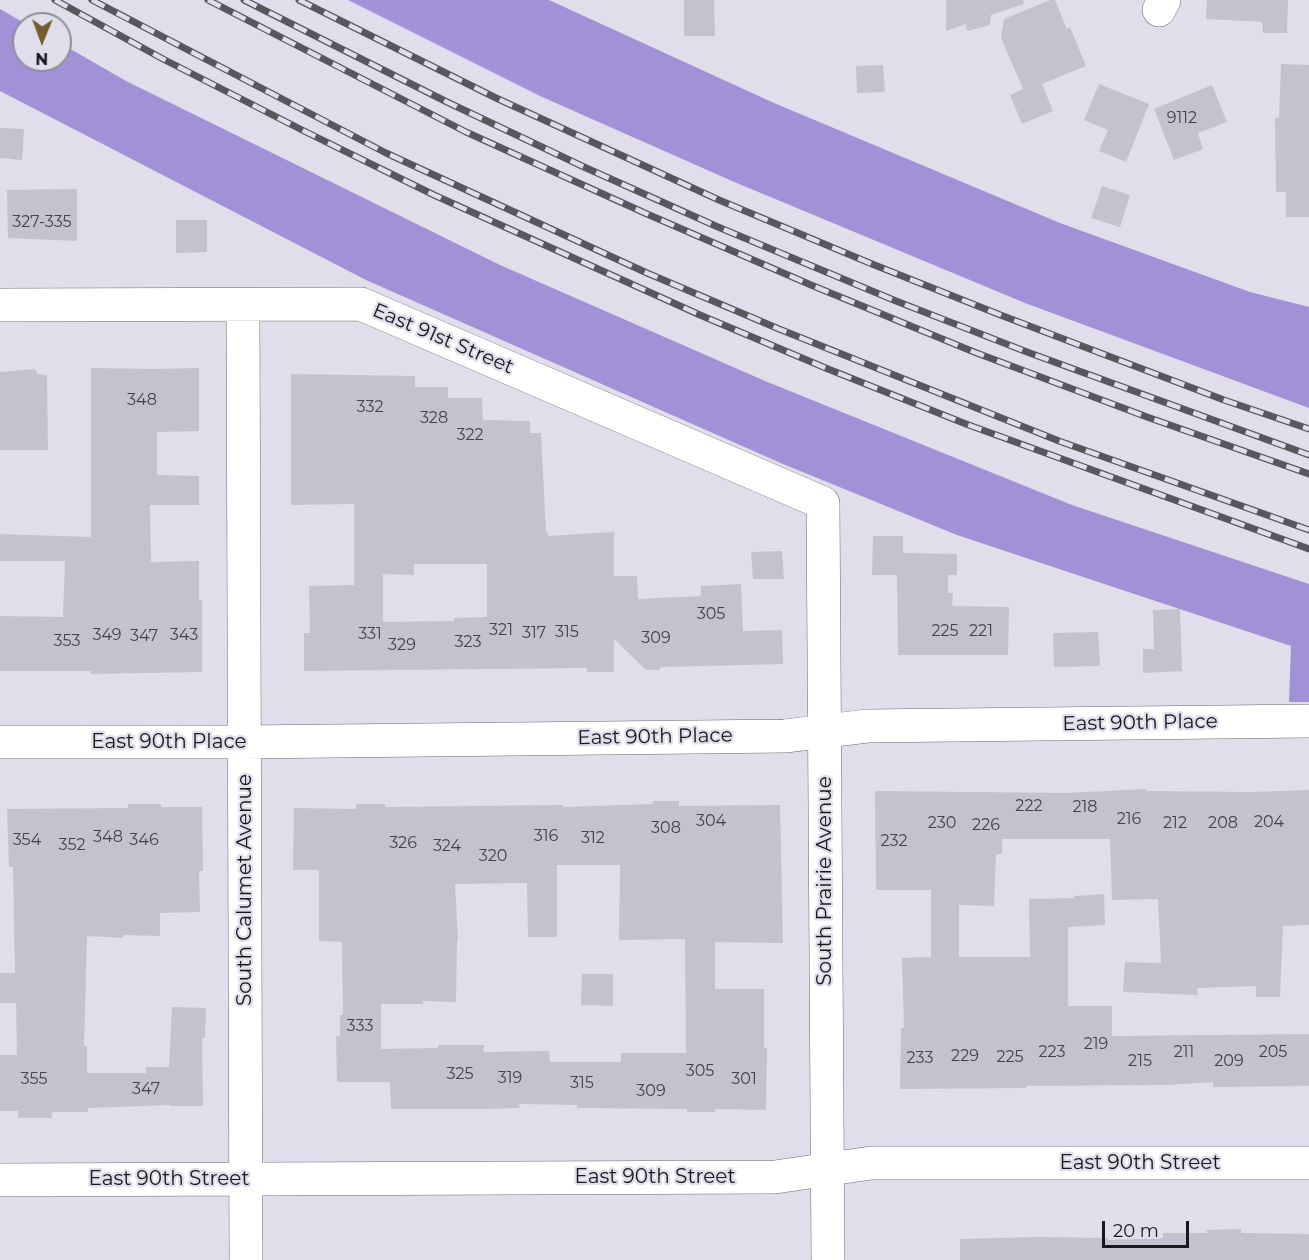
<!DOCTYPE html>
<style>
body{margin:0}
#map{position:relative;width:1309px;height:1260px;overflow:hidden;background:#e0deeb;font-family:Montserrat,sans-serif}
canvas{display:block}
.north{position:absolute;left:12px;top:12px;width:60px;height:60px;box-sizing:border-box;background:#e0deeb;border:2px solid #908f99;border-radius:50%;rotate:181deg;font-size:16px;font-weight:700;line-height:24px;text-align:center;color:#19181d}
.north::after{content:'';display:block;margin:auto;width:21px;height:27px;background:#745e2e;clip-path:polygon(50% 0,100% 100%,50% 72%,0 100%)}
.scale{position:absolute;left:1102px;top:1221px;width:87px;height:27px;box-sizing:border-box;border:3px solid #19181d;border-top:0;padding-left:8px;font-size:18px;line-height:21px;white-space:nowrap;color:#19181d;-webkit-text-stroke:4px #e0deeb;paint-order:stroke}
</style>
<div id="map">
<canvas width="1309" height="1260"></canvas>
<div class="north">N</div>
<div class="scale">20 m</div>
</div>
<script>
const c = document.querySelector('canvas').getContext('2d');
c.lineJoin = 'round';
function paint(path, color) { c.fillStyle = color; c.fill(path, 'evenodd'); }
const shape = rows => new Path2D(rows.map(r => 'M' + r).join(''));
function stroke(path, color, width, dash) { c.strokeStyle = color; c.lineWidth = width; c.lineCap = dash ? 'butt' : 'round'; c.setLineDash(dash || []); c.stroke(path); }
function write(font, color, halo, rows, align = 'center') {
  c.font = font + ' Montserrat,sans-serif'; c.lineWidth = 4.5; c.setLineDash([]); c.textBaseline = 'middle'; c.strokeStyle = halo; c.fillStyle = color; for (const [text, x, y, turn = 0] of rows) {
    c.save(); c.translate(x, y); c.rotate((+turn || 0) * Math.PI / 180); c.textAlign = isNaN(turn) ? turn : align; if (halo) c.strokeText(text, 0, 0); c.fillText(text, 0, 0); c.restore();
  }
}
const forest = shape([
 [348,0,549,0,774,103,1060,223,1250,292,1309,307,1309,408,1025,303,732,181,540,96],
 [0,9,26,24,24,24,24,60,60,60,60,43,126,81,500,265,765,381,1072,505,1309,584,1309,702,1289,702,1291,646,957,535,783,464,366,280,0,91]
]);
const building = shape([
 [684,0,714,0,715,36,684,36],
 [946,0,1023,0,1024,4,991,15,990,25,967,31,966,24,946,31],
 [1050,0,1055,0,1067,29,1070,27,1086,66,1042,84,1053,111,1022,124,1010,95,1023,89,1001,38,1004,19],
 [1207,0,1288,0,1287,33,1263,33,1262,22,1206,19],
 [1281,64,1309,65,1309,217,1286,217,1286,192,1276,192,1275,118,1279,118],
 [883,65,885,92,857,93,856,66],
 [1099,84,1149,104,1126,162,1099,151,1108,130,1084,120],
 [1212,85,1227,122,1198,133,1203,149,1174,160,1154,109],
 [0,128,24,129,22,160,0,158],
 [1102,186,1130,195,1120,227,1091,218],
 [77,189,77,241,8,238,7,190],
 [176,220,207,220,207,252,176,253],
 [91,368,156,369,199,368,199,431,157,432,157,475,199,476,199,505,150,505,151,562,199,561,199,600,202,600,202,672,90,674,91,671,0,671,0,616,63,617,65,561,0,561,0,534,90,537,91,534],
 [35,369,38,374,47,375,48,450,0,450,0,372],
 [291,374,415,376,415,387,448,387,448,398,482,398,483,420,530,421,530,433,541,433,546,532,548,532,548,536,614,532,614,576,637,576,638,599,701,596,701,586,741,584,743,631,782,630,783,664,661,667,659,670,646,670,614,639,614,672,587,672,587,668,304,671,304,633,310,633,309,586,354,585,354,504,291,505],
 [414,564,487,564,487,617,454,618,454,621,383,622,383,574,414,575],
 [873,536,903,536,903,553,957,554,957,575,948,575,948,593,953,593,952,606,1009,607,1008,655,898,655,897,575,872,575],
 [782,551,784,579,753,579,751,552],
 [1180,609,1182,671,1143,673,1143,649,1154,649,1153,610],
 [1098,632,1100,666,1054,667,1053,633],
 [1146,789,1146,791,1252,792,1309,790,1309,925,1283,926,1280,997,1256,997,1256,986,1197,988,1198,995,1123,992,1125,962,1161,963,1158,899,1112,900,1110,839,1002,839,1002,854,996,854,994,906,959,905,959,957,1030,957,1029,899,1074,898,1074,896,1104,894,1105,925,1068,927,1068,1006,1112,1006,1112,1036,1309,1034,1309,1086,1213,1087,1213,1082,1168,1085,1026,1086,1026,1088,900,1089,901,1028,904,1028,902,958,931,957,931,890,876,890,875,791,1067,793],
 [653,801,679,801,679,806,780,805,783,943,715,942,715,989,764,989,764,1048,767,1048,766,1110,715,1109,715,1112,687,1112,687,1109,577,1108,577,1105,519,1104,520,1108,483,1109,391,1109,390,1082,337,1082,336,1036,340,1036,340,1015,343,1015,342,942,319,941,319,870,293,870,294,808,356,809,356,804,385,804,385,807,563,805,563,807,653,804],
 [557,865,620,865,619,940,685,939,686,1053,621,1053,621,1062,550,1062,549,1051,483,1052,484,1045,438,1045,438,1048,381,1049,381,1004,423,1004,423,1001,456,1002,457,940,458,940,455,884,527,883,528,937,557,937],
 [128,804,161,804,161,807,202,807,203,871,199,871,200,912,160,913,160,936,123,935,123,938,87,936,84,1046,87,1046,87,1073,146,1073,146,1067,169,1067,172,1007,206,1008,205,1038,202,1038,203,1106,170,1106,170,1105,88,1108,88,1112,52,1112,52,1118,18,1118,18,1111,0,1111,0,1055,17,1055,16,1003,0,1003,0,973,15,973,13,867,9,867,7,809,128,808],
 [582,974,613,974,613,1006,581,1005],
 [1241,1229,1241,1233,1309,1234,1309,1260,960,1260,960,1239,1038,1237,1108,1238,1108,1240,1163,1238,1163,1233,1207,1233,1207,1230]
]);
const minor = shape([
 [1159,10,1164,0],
 [0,305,361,304,823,503,828,1260],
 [243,305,246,1260],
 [0,742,245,742,785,736,867,726,1309,721],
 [0,1180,775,1177,871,1163,1309,1163]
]);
const rail = shape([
 [55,0,163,59,304,131,434,195,700,315,828,369,966,424,1309,549],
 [92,0,386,153,647,273,779,329,1059,441,1309,530],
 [208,0,466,132,647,214,811,285,974,352,1147,417,1309,474],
 [244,0,447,102,584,167,718,227,896,301,1027,352,1309,455],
 [299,0,496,98,719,200,872,264,1003,316,1224,400,1309,429]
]);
const numberNames = [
 ["9112",1182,118],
 ["327-335",42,222],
 ["348",142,400],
 ["332",370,407],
 ["328",434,418],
 ["322",470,435],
 ["305",711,614],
 ["321",501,630],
 ["225",945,631],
 ["221",981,631],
 ["315",567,632],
 ["317",534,633],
 ["331",370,634],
 ["349",107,635],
 ["343",184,635],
 ["347",144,636],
 ["309",656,638],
 ["353",67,641],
 ["323",468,642],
 ["329",402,645],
 ["222",1029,806],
 ["218",1085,807],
 ["216",1129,819],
 ["304",711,821],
 ["204",1269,822],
 ["230",942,823],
 ["212",1175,823],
 ["208",1223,823],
 ["226",986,825],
 ["308",666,828],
 ["316",546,836],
 ["348",108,837],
 ["312",593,838],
 ["354",27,840],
 ["346",144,840],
 ["232",894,841],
 ["326",403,843],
 ["352",72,845],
 ["324",447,846],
 ["320",493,856],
 ["333",360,1026],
 ["219",1096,1044],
 ["223",1052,1052],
 ["211",1184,1052],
 ["205",1273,1052],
 ["229",965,1056],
 ["225",1010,1057],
 ["233",920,1058],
 ["215",1140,1061],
 ["209",1229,1061],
 ["305",700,1071],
 ["325",460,1074],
 ["319",510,1078],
 ["355",34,1079],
 ["301",744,1079],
 ["315",582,1083],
 ["347",146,1089],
 ["309",651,1091]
];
const streetNames = [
 ["East 91st Street",443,339,23],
 ["East 90th Place",1140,723,-1],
 ["East 90th Place",655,737,-1],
 ["East 90th Place",169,742],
 ["South Prairie Avenue",825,881,-90],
 ["South Calumet Avenue",245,890,-90],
 ["East 90th Street",1140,1163],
 ["East 90th Street",655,1177],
 ["East 90th Street",169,1179]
];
paint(forest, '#a291d6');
paint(building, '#c5c2cf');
stroke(minor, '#6b6874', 34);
stroke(minor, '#fff', 33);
stroke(rail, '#58575e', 7);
stroke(rail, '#e0deeb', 4.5, [14]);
write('16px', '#44424a', null, numberNames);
write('20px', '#19181d', '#e0deeb', streetNames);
</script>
